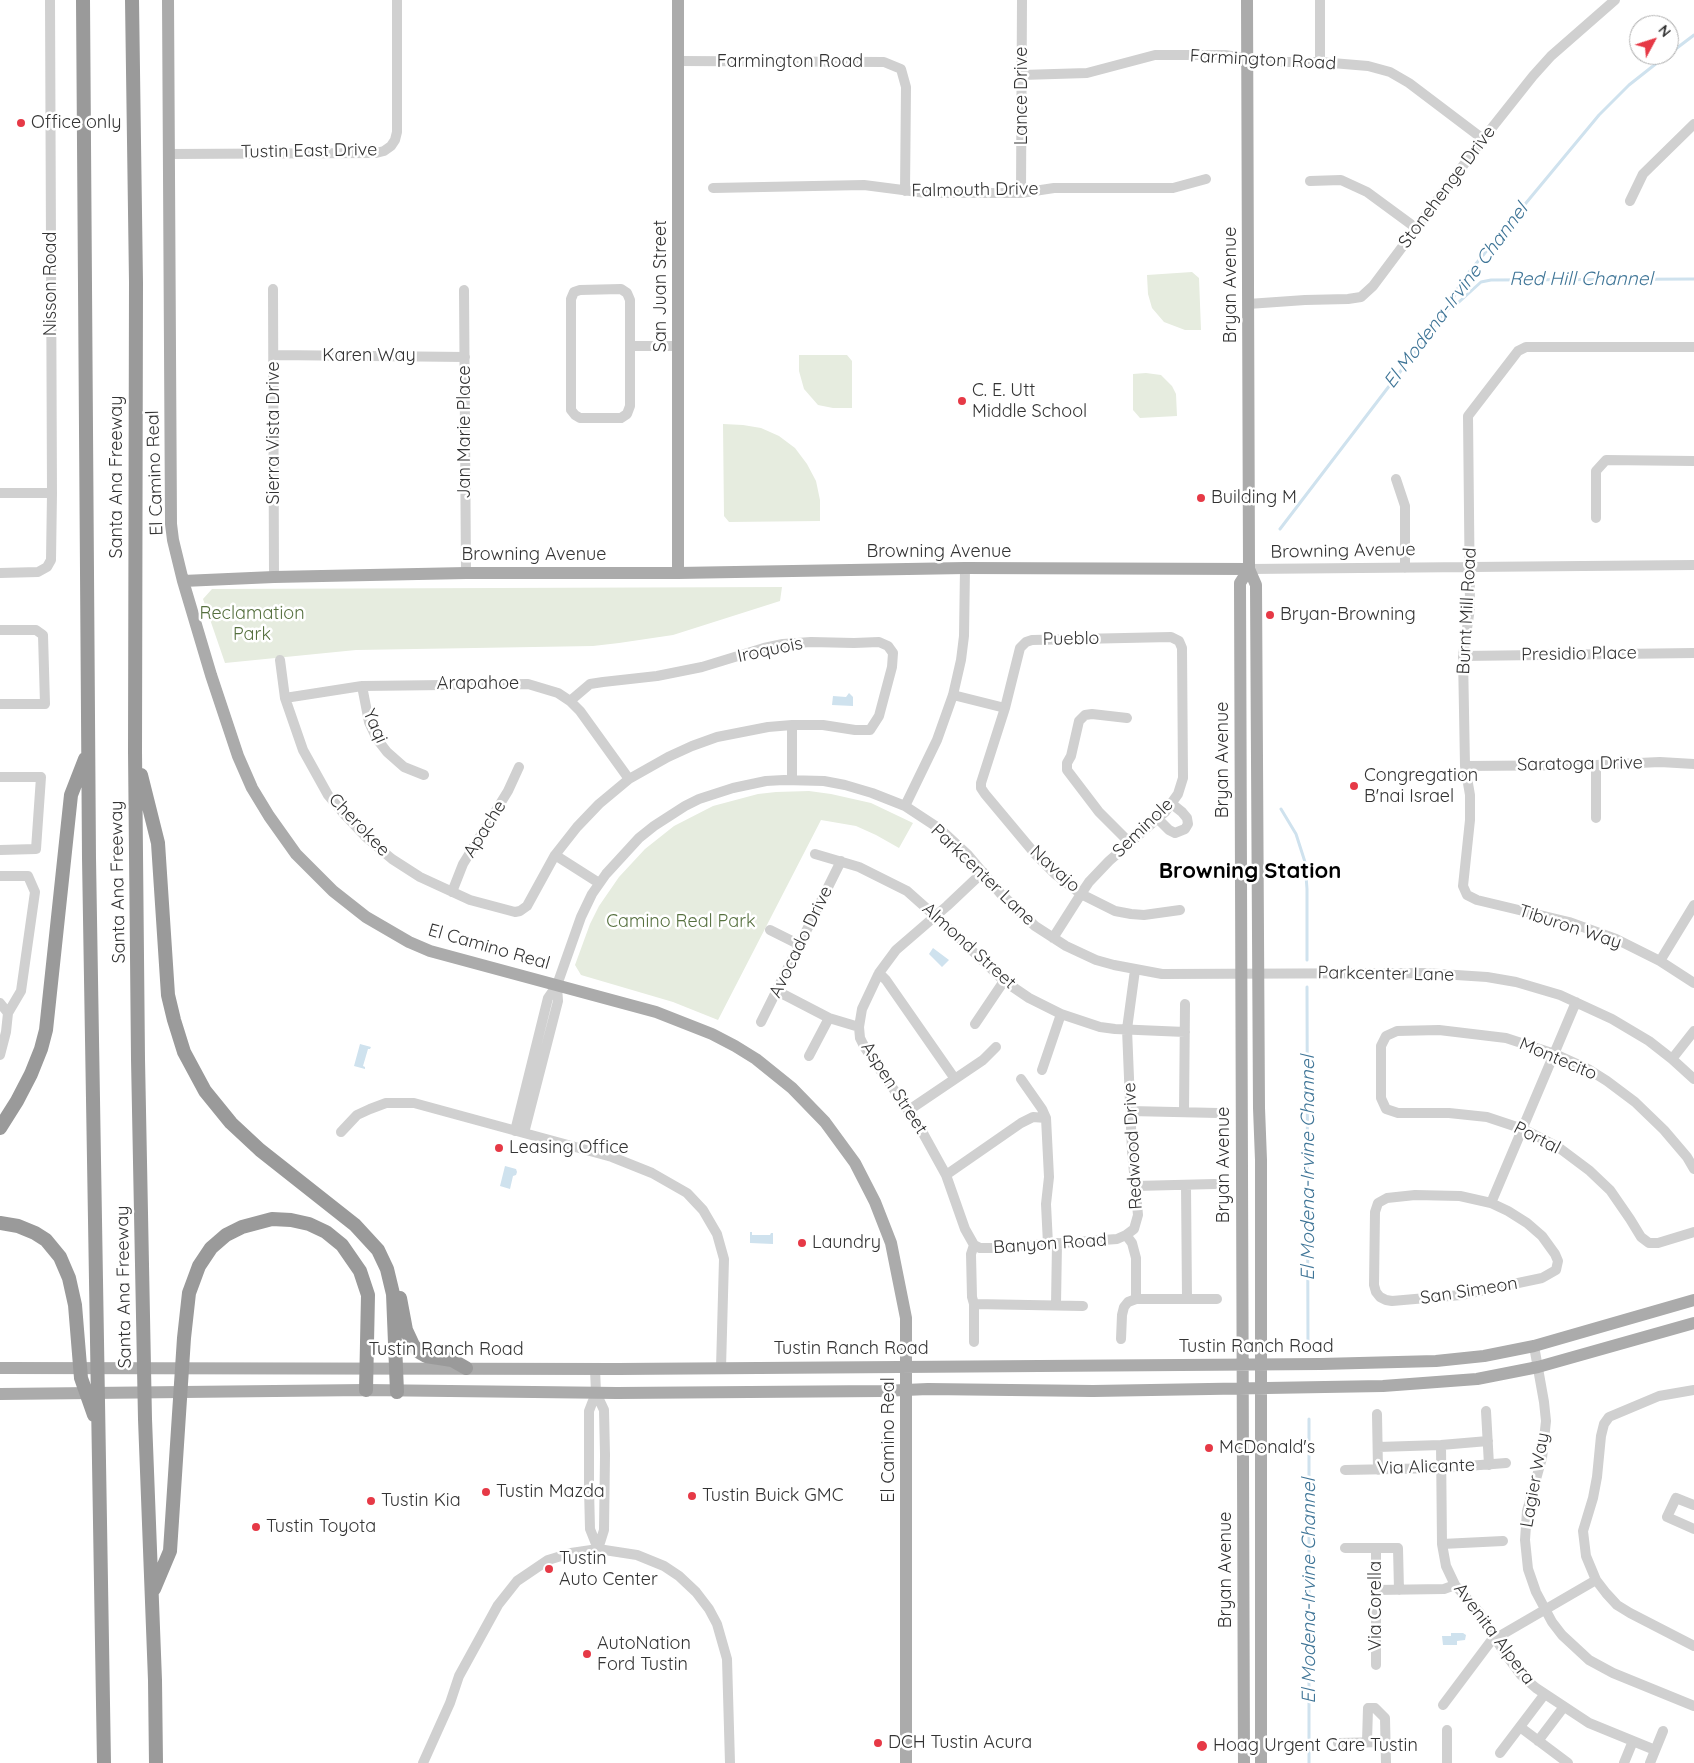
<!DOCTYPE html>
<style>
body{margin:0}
#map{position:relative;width:1694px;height:1763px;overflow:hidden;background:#fff;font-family:Quicksand,sans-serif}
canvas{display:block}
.north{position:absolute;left:1629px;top:15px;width:50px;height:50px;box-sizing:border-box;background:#fff;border:1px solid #adadad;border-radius:50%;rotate:50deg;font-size:14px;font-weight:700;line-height:20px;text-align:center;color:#333}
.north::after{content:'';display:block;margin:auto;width:18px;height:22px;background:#e63946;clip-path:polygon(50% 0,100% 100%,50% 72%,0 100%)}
</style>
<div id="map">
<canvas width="1694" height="1763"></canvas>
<div class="north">N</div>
</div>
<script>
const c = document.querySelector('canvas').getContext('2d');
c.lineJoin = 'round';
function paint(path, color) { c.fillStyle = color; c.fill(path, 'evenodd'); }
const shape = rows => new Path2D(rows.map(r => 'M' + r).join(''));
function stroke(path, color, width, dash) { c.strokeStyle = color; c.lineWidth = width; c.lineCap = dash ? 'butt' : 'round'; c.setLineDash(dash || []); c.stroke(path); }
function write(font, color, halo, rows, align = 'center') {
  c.font = font + ' Quicksand,sans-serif'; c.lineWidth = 5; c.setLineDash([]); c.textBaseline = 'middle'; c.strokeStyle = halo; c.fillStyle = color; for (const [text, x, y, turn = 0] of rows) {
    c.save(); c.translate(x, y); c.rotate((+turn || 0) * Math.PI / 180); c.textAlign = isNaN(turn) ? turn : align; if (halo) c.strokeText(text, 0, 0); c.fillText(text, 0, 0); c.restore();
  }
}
const green = shape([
 [1192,272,1199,278,1201,330,1185,330,1164,322,1152,308,1148,294,1147,275],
 [799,355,847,355,852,361,852,408,833,408,818,405,804,389,799,371],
 [1146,373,1161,375,1172,386,1176,394,1177,416,1140,418,1133,410,1133,374],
 [723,424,743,425,761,428,779,436,795,448,807,464,816,481,820,500,820,521,729,522,724,516],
 [782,587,780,601,673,635,619,643,593,646,356,650,225,663,203,599,212,589],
 [809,791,831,794,871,803,913,823,899,848,876,835,856,826,821,820,718,1020,673,1002,581,975,575,965,590,924,599,906,619,877,645,849,674,826,713,806,758,794,776,792]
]);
const water = shape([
 [849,693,853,697,853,706,832,705,833,696,846,697],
 [933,948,949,960,942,967,929,954],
 [360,1044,371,1047,370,1049,368,1049,363,1066,365,1067,365,1069,354,1066],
 [505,1166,516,1169,517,1172,516,1175,513,1176,510,1189,500,1186],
 [750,1232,752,1232,752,1235,770,1235,771,1233,773,1233,773,1244,750,1243],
 [1451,1633,1463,1633,1466,1635,1465,1640,1457,1641,1457,1645,1443,1645,1442,1636,1451,1636]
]);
const stream = shape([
 [1669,54,1694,35],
 [1449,308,1459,302,1481,282,1491,280,1694,279],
 [1280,529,1448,309,1459,286,1470,271,1526,203,1599,115,1629,85,1667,55],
 [1281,809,1296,834,1305,862,1307,889,1307,960],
 [1307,987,1308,1349],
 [1309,1419,1309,1763]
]);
const minor = shape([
 [1320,0,1320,62],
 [679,61,884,62,901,69,906,87,905,191],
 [1022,75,1087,73,1155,55,1225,55,1271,62,1320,62,1368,66,1390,72,1409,83,1483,139],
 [169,154,376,153,384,151,391,146,395,140,397,132,397,0],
 [1310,181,1341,180,1367,192,1416,228],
 [713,188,864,185,926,193,1021,193,1054,188,1173,188,1206,179],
 [1021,193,1022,0],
 [1630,201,1643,174,1694,124],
 [273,289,274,577],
 [464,290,466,573],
 [1248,304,1305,300,1348,299,1361,297,1373,286,1483,139,1533,76,1551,56,1615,0],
 [630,346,630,300,627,293,621,289,580,290,574,292,571,299,571,410,575,415,580,418,621,418,627,414,630,406,630,346,678,346],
 [1694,347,1526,347,1518,351,1468,416,1470,608,1463,656,1465,766,1470,795,1470,820,1463,886,1467,895,1477,900,1569,922,1616,939,1660,961,1694,983],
 [274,355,465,357],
 [1396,479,1405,506,1405,568],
 [0,493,52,493],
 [1596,518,1596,471,1606,460,1694,461],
 [1249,569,1694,565],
 [0,573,38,572,47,567,51,560,52,493,50,0],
 [0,630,36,630,43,635,45,704,0,704],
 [1463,656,1694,653],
 [280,660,285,698,303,750,328,795,345,815,367,838,392,859,420,877,470,900,515,912,520,911,527,906,555,855,577,827,599,804,629,779,668,757,692,746,717,737,768,727,792,725,823,725,855,730,870,730,879,716,892,667,893,653,888,646,879,642,854,643,811,642,783,644,764,648,702,667,657,676,603,682,590,684,570,701],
 [362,686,369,722,377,739,387,752,404,767,424,775],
 [953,695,1005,708],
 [285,698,362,686,528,684,558,693,570,701,580,711,629,779],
 [1127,718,1092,714,1085,715,1079,721,1071,756,1067,763,1067,770,1099,812,1130,843],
 [792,725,792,780],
 [1596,765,1596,818],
 [1465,766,1596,765,1660,762,1694,764],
 [0,777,41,777,36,849,0,850],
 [905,806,937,740,953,695,961,660,964,636,965,568],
 [1158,819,1169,830,1175,833,1185,829,1188,824,1187,818,1182,812,1172,804],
 [815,854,859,867,907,891,943,923,1004,981,1029,998,1061,1014,1100,1027,1115,1029,1185,1032],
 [555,855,599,883],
 [0,876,28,876,35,892,21,991,8,1013],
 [452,892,463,864,508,791,519,767],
 [770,930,800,945],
 [1053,938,1081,894,1089,882,1109,861,1165,812,1178,794,1183,778,1182,648,1179,641,1171,637,1032,640,1026,642,1020,648,1005,708,981,783,981,788,985,794,1036,855,1055,874,1081,894,1115,911,1131,914,1144,915,1180,910],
 [1660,961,1694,905],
 [879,973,886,980,955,1079],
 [777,991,829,1018,859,1027],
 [0,1003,8,1013],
 [761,1022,841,861],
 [975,1024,1004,981],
 [0,1055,6,1032,8,1013],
 [809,1056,829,1018],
 [1672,1059,1694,1031],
 [1042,1070,1061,1014],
 [1021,1079,1042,1109,1046,1118,1049,1177,1046,1204,1048,1244],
 [909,1110,983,1060,996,1047],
 [1130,1111,1218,1113],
 [1184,1112,1185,1004],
 [515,1131,548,998,557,985,581,917,592,894,606,874,639,838,654,826,685,806,699,799,733,788,766,781,784,780,824,781,845,785,872,793,905,806,940,829,968,855,1000,893,1035,926,1066,946,1096,960,1114,965,1162,974,1425,973,1487,977,1516,982,1560,995,1612,1019,1649,1041,1672,1059,1694,1079],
 [341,1132,357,1115,370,1109,386,1103,414,1103,612,1157,652,1173,687,1193,703,1210,717,1234,724,1259,721,1368],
 [524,1133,558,1001,557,985],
 [1694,1169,1687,1157,1664,1130,1635,1102,1607,1081,1588,1069,1555,1054,1506,1038,1439,1030,1397,1031,1386,1036,1381,1046,1381,1098,1386,1109,1398,1113,1449,1113,1487,1117,1523,1129,1558,1147,1590,1171,1610,1190,1630,1219,1641,1237,1649,1243,1658,1243,1694,1232],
 [946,1175,1021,1123,1033,1117,1046,1118],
 [1186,1185,1187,1299],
 [1135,1186,1215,1184],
 [1415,1195,1460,1196,1491,1203,1508,1211,1527,1223,1542,1236,1555,1254,1558,1261,1556,1270,1542,1278,1461,1295,1392,1301,1386,1300,1380,1297,1376,1292,1374,1285,1375,1212,1378,1203,1387,1198,1415,1195],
 [1491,1203,1576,1002],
 [974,1245,980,1248,993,1248,1117,1239,1126,1235],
 [1136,1299,1217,1299],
 [974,1304,1083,1306],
 [1056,1305,1057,1243],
 [1121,1339,1122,1315,1124,1307,1128,1302,1136,1299,1136,1258,1132,1243,1126,1235,1134,1229,1138,1215,1132,1151,1127,1029,1135,970],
 [974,1342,974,1304,972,1297,971,1254,974,1245,965,1229,946,1175,919,1126,865,1048,860,1038,859,1027,862,1009,879,973,896,950,947,906,983,872],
 [1534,1346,1544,1402,1546,1421,1542,1458,1527,1511,1525,1540,1528,1569,1536,1592,1552,1622,1562,1635,1589,1660,1613,1673,1694,1706],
 [595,1369,596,1393,589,1411,589,1488,590,1529,598,1549],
 [1694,1390,1659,1396,1609,1417,1604,1424,1601,1436,1597,1477,1593,1498,1583,1531,1586,1556,1596,1580,1606,1593,1617,1605,1630,1613,1694,1646],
 [596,1393,604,1410,605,1455,604,1530,598,1549],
 [1486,1411,1489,1465],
 [1377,1414,1378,1470],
 [1441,1445,1442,1544,1446,1566,1455,1585,1479,1612,1504,1652,1521,1675,1536,1688,1589,1723,1655,1750],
 [1378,1447,1441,1445,1488,1441],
 [1345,1470,1442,1468,1506,1463],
 [1694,1505,1676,1498,1667,1517,1694,1529],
 [1442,1544,1503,1541],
 [1345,1548,1398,1548,1399,1590],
 [1376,1590,1444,1589,1455,1585],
 [1376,1665,1376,1548],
 [1443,1705,1491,1641,1596,1580],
 [1520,1727,1568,1763],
 [1538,1741,1563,1708],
 [1367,1742,1368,1708,1375,1708,1385,1718,1386,1763],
 [1338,1743,1386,1742],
 [1500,1753,1544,1695],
 [423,1763,450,1703,459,1676,498,1605,517,1581,548,1560,571,1553,598,1549,637,1555,664,1566,679,1576,696,1592,709,1609,717,1624,727,1659,730,1763],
 [1447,1763,1447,1730],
 [1624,1763,1633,1741],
 [1650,1763,1663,1731]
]);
const major = shape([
 [168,0,171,524,173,540,183,581,211,675,238,756,252,788,269,816,296,854,333,891,366,917,409,942,430,951,656,1012,712,1034,735,1046,756,1059,792,1088,825,1122,855,1163,875,1202,891,1243,906,1318,906,1763],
 [1247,0,1249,569,1256,585,1259,1108,1261,1160,1261,1763],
 [678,573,678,0],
 [183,581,274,577,466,573,678,573,965,568,1249,569],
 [0,1368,618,1369,1321,1364,1436,1361,1484,1356,1534,1346,1694,1300],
 [0,1394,366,1390,617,1393,882,1391,928,1389,1093,1391,1383,1386,1477,1379,1538,1367,1694,1323],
 [1244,1763,1240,583,1249,569]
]);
const highway = shape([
 [83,0,89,858,104,1763],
 [132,0,136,282,135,751,138,1059,145,1419,155,1680,156,1763],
 [141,775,158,843,168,995,174,1020,184,1052,205,1091,231,1123,260,1150,355,1225,378,1250,387,1269,393,1294,397,1392],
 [0,1128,17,1101,31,1074,41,1049,46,1030,71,795,85,759],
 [0,1223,18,1226,35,1233,46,1240,60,1257,69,1278,75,1305,81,1378,94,1415],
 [400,1298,406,1330,413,1345,419,1352,426,1356,452,1360,466,1368],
 [154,1589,170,1551,184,1338,189,1293,199,1266,211,1248,226,1235,242,1227,272,1219,291,1220,309,1224,326,1232,342,1245,360,1271,368,1295,366,1390]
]);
const markers = [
 [21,123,5,"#e63946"],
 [962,401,5,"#e63946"],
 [1201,498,5,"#e63946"],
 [1270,615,5,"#e63946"],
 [1354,786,5,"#e63946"],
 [499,1148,5,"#e63946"],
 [802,1243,5,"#e63946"],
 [1209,1448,5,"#e63946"],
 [486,1492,5,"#e63946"],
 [692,1496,5,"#e63946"],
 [371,1501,5,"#e63946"],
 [256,1527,5,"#e63946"],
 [549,1569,5,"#e63946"],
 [587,1654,5,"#e63946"],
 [878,1743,5,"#e63946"],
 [1202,1746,6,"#e63946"]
];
const streetNames = [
 ["Farmington Road",1263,60,3],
 ["Farmington Road",790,62],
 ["Lance Drive",1022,96,-90],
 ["Tustin East Drive",309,151,-1],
 ["Stonehenge Drive",1447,187,-53],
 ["Falmouth Drive",975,190,-1],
 ["Nisson Road",51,284,-90],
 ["Bryan Avenue",1231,285,-90],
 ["San Juan Street",661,286,-90],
 ["Karen Way",369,356],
 ["Jan Marie Place",465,432,-90],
 ["Sierra Vista Drive",274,433,-90],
 ["El Camino Real",155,473,-92],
 ["Santa Ana Freeway",117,477,-90],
 ["Browning Avenue",1343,551,-1],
 ["Browning Avenue",939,552],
 ["Browning Avenue",534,555],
 ["Burnt Mill Road",1467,611,-87],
 ["Pueblo",1071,639,-1],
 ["Iroquois",770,650,-12],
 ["Presidio Place",1579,654,-1],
 ["Arapahoe",478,684],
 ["Yaqi",375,726,66],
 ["Bryan Avenue",1223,760,-90],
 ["Saratoga Drive",1580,764,-1],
 ["Cherokee",359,825,46],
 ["Seminole",1143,828,-44],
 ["Apache",485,829,-58],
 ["Navajo",1055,869,42],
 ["Parkcenter Lane",983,875,44],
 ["Santa Ana Freeway",118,882,-91],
 ["Tiburon Way",1570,927,18],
 ["Avocado Drive",801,942,-64],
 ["Almond Street",969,946,42],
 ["El Camino Real",489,947,16],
 ["Parkcenter Lane",1386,974,1],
 ["Montecito",1558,1059,23],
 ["Aspen Street",894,1088,57],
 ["Portal",1537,1138,27],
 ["Redwood Drive",1133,1146,-93],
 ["Bryan Avenue",1224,1165,-90],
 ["Banyon Road",1050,1244,-4],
 ["Santa Ana Freeway",124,1287,-91],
 ["San Simeon",1469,1291,-9],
 ["Tustin Ranch Road",1256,1347],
 ["Tustin Ranch Road",851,1349],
 ["Tustin Ranch Road",446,1350],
 ["El Camino Real",889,1440,-90],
 ["Via Alicante",1426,1467,-2],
 ["Lagier Way",1535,1480,-80],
 ["Bryan Avenue",1226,1570,-90],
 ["Via Corella",1376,1606,-90],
 ["Avenita Alpera",1494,1634,53]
];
const poiNames = [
 ["Office only",31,123],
 ["C. E. Utt",972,391],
 ["Middle School",972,412],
 ["Building M",1211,498],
 ["Bryan-Browning",1280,615],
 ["Congregation",1364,776],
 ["B'nai Israel",1364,797],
 ["Leasing Office",509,1148],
 ["Laundry",812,1243],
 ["McDonald's",1219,1448],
 ["Tustin Mazda",496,1492],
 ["Tustin Buick GMC",702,1496],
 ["Tustin Kia",381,1501],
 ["Tustin Toyota",266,1527],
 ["Tustin",559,1559],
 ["Auto Center",559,1580],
 ["AutoNation",597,1644],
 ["Ford Tustin",597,1665],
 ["DCH Tustin Acura",888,1743],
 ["Hoag Urgent Care Tustin",1213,1746]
];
const parkNames = [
 ["Reclamation",252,614],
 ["Park",252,635],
 ["Camino Real Park",681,922]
];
const waterNames = [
 ["Red Hill Channel",1581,279],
 ["El Modena-Irvine Channel",1456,296,-53],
 ["El Modena-Irvine Channel",1308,1168,-90],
 ["El Modena-Irvine Channel",1309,1591,-90]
];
const districtNames = [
 ["Browning Station",1250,871]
];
paint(green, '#e6ecdf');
paint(water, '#cfe2ee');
stroke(stream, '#cfe2ee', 3);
stroke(minor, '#d0d0d0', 10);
stroke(major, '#ababab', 12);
stroke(highway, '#9a9a9a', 14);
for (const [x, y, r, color] of markers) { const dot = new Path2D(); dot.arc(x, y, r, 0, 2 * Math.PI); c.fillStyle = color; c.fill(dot); stroke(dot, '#fff', 2); }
write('18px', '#333', '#fff', streetNames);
write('18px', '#333', '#fff', poiNames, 'left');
write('18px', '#56703f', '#fff', parkNames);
write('italic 19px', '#3f7597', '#fff', waterNames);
write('bold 22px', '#000', '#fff', districtNames);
</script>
